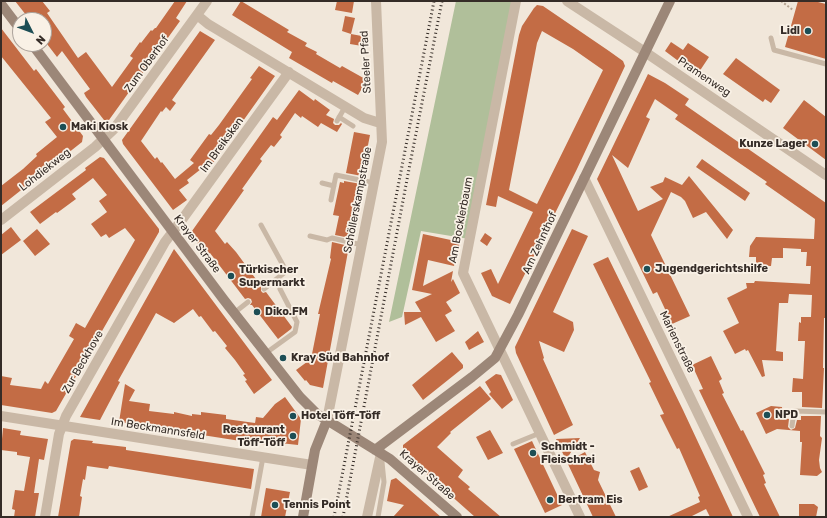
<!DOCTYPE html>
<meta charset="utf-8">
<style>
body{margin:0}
#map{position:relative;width:827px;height:518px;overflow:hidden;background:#f1e7da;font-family:Rubik,sans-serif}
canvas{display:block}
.frame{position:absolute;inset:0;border:2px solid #352c27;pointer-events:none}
.north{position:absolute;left:12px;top:12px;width:40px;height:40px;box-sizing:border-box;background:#f9f1e6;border:1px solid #aba29a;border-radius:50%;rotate:132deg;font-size:11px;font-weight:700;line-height:16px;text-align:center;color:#352c27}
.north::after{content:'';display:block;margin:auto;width:14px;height:18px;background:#1d4e55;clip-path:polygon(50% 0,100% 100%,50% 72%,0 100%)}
</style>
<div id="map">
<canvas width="827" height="518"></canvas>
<div class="frame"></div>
<div class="north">N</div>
</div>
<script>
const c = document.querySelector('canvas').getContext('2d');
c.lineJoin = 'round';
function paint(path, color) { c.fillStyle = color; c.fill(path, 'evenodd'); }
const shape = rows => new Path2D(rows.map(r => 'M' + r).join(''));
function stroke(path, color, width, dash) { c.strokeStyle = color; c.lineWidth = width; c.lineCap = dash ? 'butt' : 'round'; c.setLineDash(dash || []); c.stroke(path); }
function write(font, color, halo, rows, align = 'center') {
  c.font = font + ' Rubik,sans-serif'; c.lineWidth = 3.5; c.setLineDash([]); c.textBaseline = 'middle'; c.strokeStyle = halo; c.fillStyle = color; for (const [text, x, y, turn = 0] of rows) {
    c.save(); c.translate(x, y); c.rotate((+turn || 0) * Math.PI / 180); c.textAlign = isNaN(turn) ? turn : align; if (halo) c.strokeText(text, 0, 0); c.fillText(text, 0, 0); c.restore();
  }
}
const green = shape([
 [456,1,515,1,469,239,421,231,402,317,389,322]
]);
const building = shape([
 [15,1,42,1,50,11,47,13,78,58,86,52,112,87,133,58,130,56,140,42,141,43,151,30,152,31,155,28,156,28,175,1,187,1,176,18,180,21,109,120,104,120,86,97,84,93,90,89,62,51,57,57,44,40,44,20,30,20],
 [241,1,289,30,287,32,307,43,305,46,317,52,316,54,340,68,342,66,367,80,358,95,333,81,332,83,289,58,292,52,232,15],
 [337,1,354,1,352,13,335,10],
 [798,1,814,1,826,4,826,59,785,47],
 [537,5,543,6,609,51,623,61,625,66,577,169,510,304,492,296,481,273,491,269,498,284,533,212,498,196,496,207,486,205,519,35,522,26,534,8],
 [542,31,573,49,603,70,537,204,509,190,537,43],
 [345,16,355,18,351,34,342,31],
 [1,28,34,71,36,69,65,107,63,109,83,136,82,142,1,206,1,186,23,169,37,156,36,154,57,137,45,122,51,118,1,56],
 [200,31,215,40,172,100,176,103,170,111,166,107,162,112,161,111,141,141,155,159,157,157,161,163,162,162,175,179,194,163,190,160,209,134,211,135,219,125,252,79,250,78,259,66,275,76,206,173,201,169,187,180,189,183,179,190,187,200,173,210,123,144,122,140],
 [351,34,367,37,368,47,350,44],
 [671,42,683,50,688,43,709,57,697,75,665,51],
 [736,58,780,90,771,103,765,99,763,102,723,74],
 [648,74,665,83,689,99,685,105,826,203,826,318,824,318,823,368,824,368,822,408,802,407,802,392,792,392,793,378,803,379,805,341,798,341,799,322,801,323,801,317,811,317,812,295,789,294,788,303,779,303,776,351,783,352,783,361,762,360,765,376,762,377,748,350,746,351,745,349,735,354,723,331,739,323,727,298,747,288,746,283,754,283,755,281,810,284,811,266,806,266,807,252,801,252,801,249,783,248,783,258,772,258,771,266,756,266,756,257,749,257,750,246,756,237,814,239,815,219,765,184,767,182,675,119,678,115,655,99,646,117,650,119,628,168,612,155,638,211,663,199,650,187,663,182,665,177,682,185,689,176,733,230,727,239,706,212,693,218,685,201,681,197,671,192,651,235,690,316,672,324,657,292,653,294,597,179],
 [299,90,314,101,315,99,330,110,326,115,334,119,333,123,335,125,339,125,341,123,342,124,337,132,321,123,318,127,302,116,301,118,295,113,280,135,282,137,274,147,271,145,260,159,262,161,242,189,244,190,215,231,225,244,227,242,236,252,261,286,261,291,263,293,266,292,292,327,291,329,278,339,252,305,250,305,252,302,251,299,248,298,245,299,210,253,207,255,192,236,192,231,273,117,277,120],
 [804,100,826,117,826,160,783,128],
 [354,132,370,135,362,176,346,173],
 [100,157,104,158,159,229,159,232,56,411,52,413,1,405,1,376,12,378,10,385,41,389,45,381,48,384,74,339,69,336,76,323,85,328,135,240,125,228,109,238,106,234,101,237,91,224,107,212,99,201,107,195,93,178,72,194,76,199,57,213,56,212,40,224,30,212,86,170,85,168],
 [702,159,750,193,745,201,696,167],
 [344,181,361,184,361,186,350,238,335,235,339,216,333,215,340,182,344,183],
 [11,227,21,240,1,255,1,235],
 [37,229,50,244,35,256,23,241],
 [572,229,588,236,553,312,573,322,574,330,564,352,539,341,544,358,543,359,573,425,554,435,516,353,515,347],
 [485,233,492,238,487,246,480,241],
 [423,234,460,242,454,266,428,260,423,286,453,271,451,282,453,279,460,293,446,302,452,311,445,315,455,331,436,342,421,317,405,325,404,312,421,312,415,302,432,294,412,290],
 [332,242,349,246,323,388,310,385,306,380,305,381,296,370,311,359,320,314,318,314,331,259,330,258],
 [174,249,272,380,254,394,245,381,247,380,243,375,245,374,235,360,225,348,227,346,215,331,213,332,201,316,199,317,193,309,174,323,156,313,118,381,120,382,100,420,80,417],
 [608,257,683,410,733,517,710,517,706,509,690,517,667,517,700,502,698,497,700,496,679,448,677,449,660,415,664,414,649,383,651,382,593,264],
 [478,331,484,342,469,350,465,342],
 [452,352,463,365,463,368,423,400,412,385],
 [711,356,722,379,719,381,724,393,722,394,741,431,743,430,765,474,763,475,766,483,764,484,780,517,760,517,699,390,703,389,692,365],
 [496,374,501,375,513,400,502,409,489,394,491,392,485,382],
 [125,384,135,390,129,401,150,404,149,411,174,414,174,412,192,416,192,414,201,415,201,412,226,415,226,419,255,423,256,417,263,418,275,404,285,397,301,419,298,445,280,443,279,447,119,422],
 [480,386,491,399,450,432,451,433,437,447,463,470,458,477,470,487,468,489,501,517,475,517,403,453,403,445],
 [771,406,782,407,783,418,789,419,788,427,791,430,795,428,797,420,801,420,801,416,821,416,820,436,822,438,819,460,820,468,822,472,817,476,800,475,802,442,800,442,800,431,777,429,766,434,756,413],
 [3,428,21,431,20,435,48,439,44,460,39,459,34,493,39,493,35,517,14,517,15,510,12,509,15,490,24,491,30,457,17,455,17,452,1,450],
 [490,430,503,453,488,460,476,437],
 [580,438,566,460,556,439],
 [74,439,93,441,92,443,126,447,126,450,254,469,251,489,109,466,108,469,87,466,85,480,83,479,80,496,82,497,79,517,58,517,71,441],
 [532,441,562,505,545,513,514,449],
 [585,452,594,470,600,472,598,480,616,517,593,517,567,462],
 [639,467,648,487,639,491,630,471],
 [396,478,418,497,441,517,393,517,404,505,387,501,391,480],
 [266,488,290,492,285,517,261,517],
 [799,504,814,504,818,507,816,517,799,517]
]);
const path = shape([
 [781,1,793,10]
]);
const service = shape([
 [771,38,774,50,826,64],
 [339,117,353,126],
 [337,121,345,107],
 [322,183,334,186],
 [331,200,336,175,374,183],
 [261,225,284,267,284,273,264,289],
 [310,236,327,240,332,238,362,245],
 [234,313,248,302],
 [266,353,295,332,297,322,280,289],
 [792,426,794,411,826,412],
 [513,444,540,433],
 [252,517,263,457],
 [378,517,384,482,382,462]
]);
const minor = shape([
 [516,1,463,273,580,517],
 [567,1,645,52,826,175],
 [197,15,208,24,364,118,380,123],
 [584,178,748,517],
 [1,220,95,147,114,129,207,1],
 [1,416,312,465],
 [327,420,382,142,376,1],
 [45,517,59,434,66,416,165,242,181,221,289,72],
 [367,517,381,453]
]);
const secondary = shape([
 [1,4,20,29],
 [32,44,224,300,300,397,317,414,390,459,457,517],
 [375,450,472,377,495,358,518,315,670,1],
 [303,517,315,450,327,420]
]);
const rail = shape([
 [334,517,434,1],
 [343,517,409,169,442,1]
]);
const markers = [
 [808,31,4,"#1d4e55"],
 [63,127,4,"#1d4e55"],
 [815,144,4,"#1d4e55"],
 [647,269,4,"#1d4e55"],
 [231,276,4,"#1d4e55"],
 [257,312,4,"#1d4e55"],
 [283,358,4,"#1d4e55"],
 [767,415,4,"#1d4e55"],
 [293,416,4,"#1d4e55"],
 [293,436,4,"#1d4e55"],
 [533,453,4,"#1d4e55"],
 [550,500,4,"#1d4e55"],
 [275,505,4,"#1d4e55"]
];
const poiNames = [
 ["Lidl",800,31,"right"],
 ["Maki Kiosk",71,127],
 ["Kunze Lager",807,144,"right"],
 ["Jugendgerichtshilfe",655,269],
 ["Türkischer",239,270],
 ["Supermarkt",239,283],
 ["Diko.FM",265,312],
 ["Kray Süd Bahnhof",291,358],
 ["NPD",775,415],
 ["Hotel Töff-Töff",301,416],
 ["Restaurant",285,430,"right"],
 ["Töff-Töff",285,443,"right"],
 ["Schmidt -",541,447],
 ["Fleischrei",541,460],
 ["Bertram Eis",558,500],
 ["Tennis Point",283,505]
];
const streetNames = [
 ["Steeler Pfad",366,62,-93],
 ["Zum Oberhof",147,64,-54],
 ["Pramenweg",704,77,34],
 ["Im Breiksken",222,145,-54],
 ["Lohdiekweg",45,170,-38],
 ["Schöllerskampstraße",358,200,-79],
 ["Am Bocklerbaum",461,220,-79],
 ["Am Zehnthof",540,243,-65],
 ["Krayer Straße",197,244,53],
 ["Marienstraße",677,342,64],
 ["Zur Beckhove",83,362,-60],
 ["Im Beckmannsfeld",158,429,9],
 ["Krayer Straße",427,475,41]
];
paint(green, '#b0bf9a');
paint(building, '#c36c45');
stroke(path, '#b4a290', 2, [2, 2]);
stroke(service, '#c9b8a6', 5);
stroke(minor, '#c9b8a6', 10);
stroke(secondary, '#9c8778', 10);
stroke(rail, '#352c27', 3, [1, 3]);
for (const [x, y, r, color] of markers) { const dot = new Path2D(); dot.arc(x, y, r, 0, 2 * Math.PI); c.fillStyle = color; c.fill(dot); stroke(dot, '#f9f1e6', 1.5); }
write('bold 11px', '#352c27', '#f9f1e6', poiNames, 'left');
write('11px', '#352c27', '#f9f1e6', streetNames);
</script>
